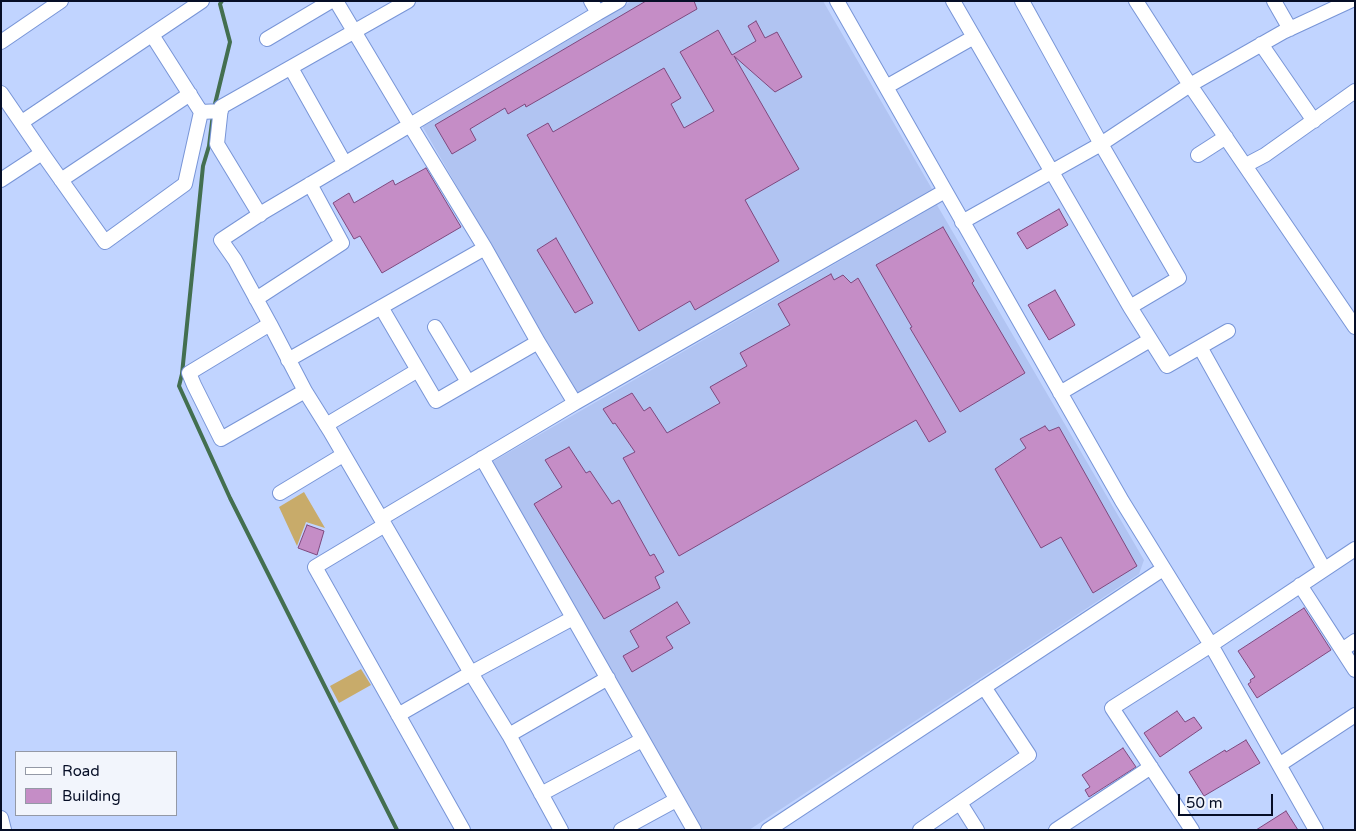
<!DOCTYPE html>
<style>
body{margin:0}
#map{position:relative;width:1356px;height:831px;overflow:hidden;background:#c1d4ff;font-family:"Varela Round",sans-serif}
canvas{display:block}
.frame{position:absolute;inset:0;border:2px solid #060e26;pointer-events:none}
.legend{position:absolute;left:15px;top:751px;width:162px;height:65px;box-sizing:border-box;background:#f2f5fc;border:1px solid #9499a6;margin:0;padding:6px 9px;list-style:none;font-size:15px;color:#060e26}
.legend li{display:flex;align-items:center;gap:10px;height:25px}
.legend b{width:25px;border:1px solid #9499a6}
.scale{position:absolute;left:1178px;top:794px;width:95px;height:22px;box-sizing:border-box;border:2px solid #060e26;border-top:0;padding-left:6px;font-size:15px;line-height:18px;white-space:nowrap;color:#060e26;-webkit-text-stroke:4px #f2f5fc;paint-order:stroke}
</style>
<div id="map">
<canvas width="1356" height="831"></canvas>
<div class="frame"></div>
<ul class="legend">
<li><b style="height:6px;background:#fff"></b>Road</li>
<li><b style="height:14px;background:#c58dc6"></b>Building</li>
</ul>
<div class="scale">50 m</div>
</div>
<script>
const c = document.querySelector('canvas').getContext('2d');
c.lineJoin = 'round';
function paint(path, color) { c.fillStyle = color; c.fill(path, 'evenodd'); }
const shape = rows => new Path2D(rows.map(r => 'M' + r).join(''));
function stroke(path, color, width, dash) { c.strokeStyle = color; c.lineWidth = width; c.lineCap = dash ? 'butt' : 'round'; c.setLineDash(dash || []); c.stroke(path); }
const built = shape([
 [632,1,823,1,932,189,577,394,421,124],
 [937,205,1144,560,1139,574,749,830,703,830,492,462]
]);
const green = shape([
 [304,492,325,528,306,522,297,546,279,507],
 [361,669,371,685,339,703,330,686]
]);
const stream = shape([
 [214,108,230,42,220,4,222,1],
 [213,114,209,146,203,166,182,374,179,386,230,498,397,830]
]);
const building = shape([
 [646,1,694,1,697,9,526,107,525,104,508,114,505,108,470,129,476,140,452,154,435,125,646,1],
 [756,21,765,38,777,32,802,77,775,92,734,56,799,169,745,200,779,261,695,310,690,301,639,331,527,135,548,123,553,132,664,68,681,98,671,104,684,128,714,111,680,52,718,30,732,55,756,41,748,26,756,21],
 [426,168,461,227,382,273,360,236,354,239,333,203,349,193,354,203,393,180,395,185,426,168],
 [1059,209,1068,225,1027,249,1017,233,1059,209],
 [943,227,974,281,972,283,1025,373,960,412,910,328,912,327,876,265,943,227],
 [556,238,593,303,575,313,537,250,556,238],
 [831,274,834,280,843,275,851,283,858,278,946,432,929,442,916,420,679,556,623,458,635,452,615,423,613,424,603,409,632,393,644,411,650,407,667,433,720,403,710,387,747,366,740,353,790,325,778,304,831,274],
 [1055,290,1075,325,1049,340,1028,305,1055,290],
 [1045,426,1049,431,1059,427,1137,566,1093,593,1061,537,1041,548,995,469,1026,448,1020,439,1045,426],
 [569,447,586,473,590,471,612,504,619,500,650,556,654,554,664,572,655,577,660,588,604,619,534,504,562,487,545,460,569,447],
 [307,525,324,531,317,555,298,548,307,525],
 [677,602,690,623,666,637,673,648,632,672,623,656,639,647,630,631,677,602],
 [1304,608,1331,650,1257,698,1248,684,1251,682,1250,680,1255,677,1238,651,1304,608],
 [1177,711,1185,722,1194,717,1202,728,1160,757,1144,733,1177,711],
 [1246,740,1260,763,1204,796,1189,772,1225,750,1226,752,1246,740],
 [1123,748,1136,767,1089,797,1085,790,1090,787,1082,775,1123,748],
 [1286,811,1298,830,1256,830,1286,811]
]);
const minor = shape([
 [336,1,410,125,265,211,221,240,235,260,270,324,189,373,194,385,221,439,305,391,330,431,471,673,509,735,561,830],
 [837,1,1122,501,1211,645,1316,830],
 [953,1,1130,307,1179,278,1101,144,1022,1],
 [1136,1,1190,85,1355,327],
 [1274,1,1290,29],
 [598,13,619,1],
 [152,35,201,112],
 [267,39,331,1],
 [1,42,61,1],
 [1261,44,1314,121],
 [291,68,345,164],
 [886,87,974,37],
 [1,93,42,153,1,180],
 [22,122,202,1],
 [42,153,105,242,185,184,201,112,221,111],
 [1198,155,1226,137],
 [1246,165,1265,155,1355,91],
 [61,180,190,94],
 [260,215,217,144,221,107,408,1],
 [962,222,1101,144,1190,85,1283,32,1350,1],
 [256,299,342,243,310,184],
 [381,307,436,401,538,342],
 [1130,307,1167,366,1228,331],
 [270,324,305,391],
 [435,327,468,382],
 [1200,347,1324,569],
 [288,360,485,248],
 [1060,393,1150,340],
 [575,403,945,191],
 [326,425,418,370],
 [482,458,694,830],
 [280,493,343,455],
 [382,518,575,403,538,342,485,248,410,125,598,13,591,1],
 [385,525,315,567,463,830],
 [1300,585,1355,670],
 [1342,650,1355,641],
 [398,715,471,673,573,618],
 [509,735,608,678],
 [1279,765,1355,715],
 [541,794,642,740],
 [960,803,977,830],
 [1,818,4,830],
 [621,830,676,800],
 [768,830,1163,569],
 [920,830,1029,755,984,687],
 [1056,830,1151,767],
 [1192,830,1112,708,1211,645,1355,549]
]);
paint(built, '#b1c4f2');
paint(green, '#c8ab6a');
stroke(stream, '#436f50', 4);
paint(building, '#c58dc6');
stroke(building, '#7e497f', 1);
stroke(minor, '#7895d7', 16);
stroke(minor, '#fff', 14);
</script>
